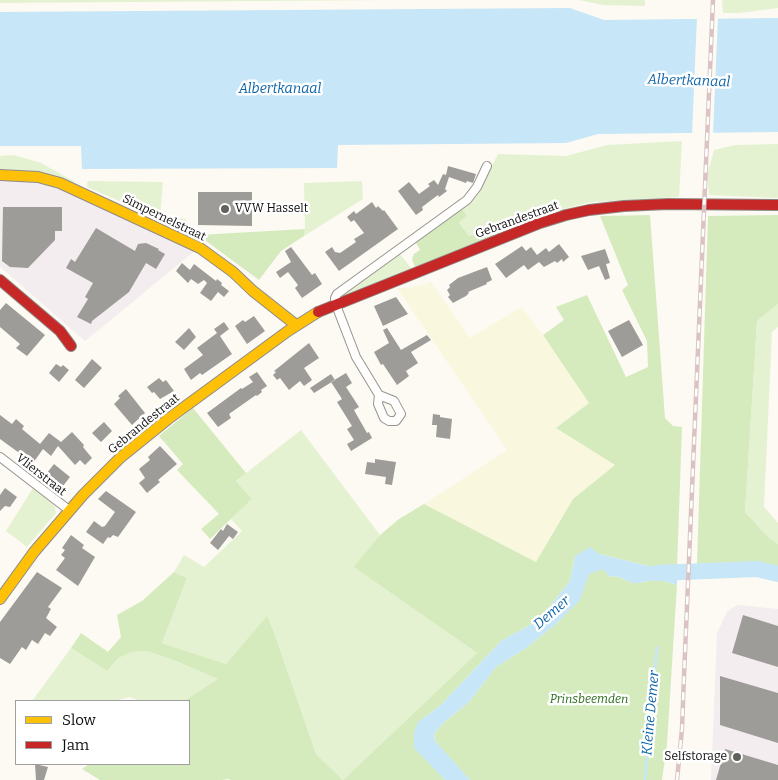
<!DOCTYPE html>
<style>
body{margin:0}
#map{position:relative;width:778px;height:780px;overflow:hidden;background:#fcfaf2;font-family:Bitter,serif}
canvas{display:block}
.legend{position:absolute;left:15px;top:700px;width:175px;height:65px;box-sizing:border-box;background:#fff;border:1px solid #9f9f9f;margin:0;padding:6px 9px;list-style:none;font-size:15px;color:#0e0e0e}
.legend li{display:flex;align-items:center;gap:10px;height:25px}
.legend b{width:25px;border:1px solid #9f9f9f}
</style>
<div id="map">
<canvas width="778" height="780"></canvas>
<ul class="legend">
<li><b style="height:6px;background:#ffc107"></b>Slow</li>
<li><b style="height:6px;background:#c62828"></b>Jam</li>
</ul>
</div>
<script>
const c = document.querySelector('canvas').getContext('2d');
c.lineJoin = 'round';
function paint(path, color) { c.fillStyle = color; c.fill(path, 'evenodd'); }
const shape = rows => new Path2D(rows.map(r => 'M' + r).join(''));
function stroke(path, color, width, dash) { c.strokeStyle = color; c.lineWidth = width; c.lineCap = dash ? 'butt' : 'round'; c.setLineDash(dash || []); c.stroke(path); }
function write(font, color, halo, rows, align = 'center') {
  c.font = font + ' Bitter,serif'; c.lineWidth = 5; c.setLineDash([]); c.textBaseline = 'middle'; c.strokeStyle = halo; c.fillStyle = color; for (const [text, x, y, turn = 0] of rows) {
    c.save(); c.translate(x, y); c.rotate((+turn || 0) * Math.PI / 180); c.textAlign = isNaN(turn) ? turn : align; if (halo) c.strokeText(text, 0, 0); c.fillText(text, 0, 0); c.restore();
  }
}
const industrial = shape([
 [0,180,22,180,47,185,69,192,196,250,85,341,0,267],
 [737,605,778,609,778,780,711,780,717,633,727,612]
]);
const farmland = shape([
 [430,281,470,338,521,307,543,335,589,403,556,428,615,465,573,499,536,562,424,504,507,450,397,288,410,288,426,284]
]);
const green = shape([
 [0,0,393,0,0,3],
 [579,0,645,0,645,6,603,5],
 [722,0,778,0,778,8,739,13,723,13],
 [682,141,679,197,591,202,552,212,504,232,500,223,469,236,459,221,467,216,462,209,476,197,498,154,566,156,607,145],
 [778,144,778,198,709,195,707,175,714,150,735,145],
 [14,155,41,163,75,182,73,183,48,174,35,171,0,169,0,156],
 [89,181,163,182,160,216,186,219,187,230,87,187,87,183],
 [362,181,363,199,304,236,305,229,304,183],
 [399,253,412,269,342,298,340,297,340,294],
 [778,304,778,327,772,332,764,507,778,523,778,544,769,538,745,512,757,321],
 [301,430,380,535,355,567,477,653,343,780,316,754,274,632,267,617,226,664,162,643,187,578,174,572,184,555,204,567,242,531,231,519,252,499,236,481],
 [33,488,54,505,56,513,27,547,6,531],
 [71,648,107,671,117,658,132,652,147,651,176,661,219,679,184,701,140,701,129,697,116,701,32,701]
]);
const forest = shape([
 [462,209,467,216,459,222,469,236,500,223,504,232,415,267,412,259,414,254,420,250,415,241],
 [650,215,665,418,673,426,682,427,677,567,657,568,599,554,575,556,570,581,539,620,501,641,440,706,418,722,438,771,445,780,231,780,228,779,222,780,100,780,82,769,89,764,189,764,189,701,184,701,218,679,176,661,147,651,132,652,118,658,107,671,71,648,81,633,108,652,121,637,117,615,142,601,174,572,187,578,162,643,226,664,267,616,274,632,316,754,343,780,477,653,354,567,380,535,399,519,424,504,536,562,573,499,615,465,556,428,589,403,543,335,564,320,556,307,587,295,626,377,648,367,647,341,622,290,628,285,600,216],
 [778,215,778,304,757,321,745,512,769,538,778,544,778,566,735,562,697,564,708,216],
 [305,229,304,236,281,251,259,280,198,235],
 [193,408,246,473,236,481,252,499,210,539,201,529,219,514,177,470,183,464,159,436],
 [603,568,609,576,619,577,632,583,638,583,659,579,677,585,667,744,662,780,470,780,435,741,434,734,443,723,469,702,496,667,526,648,556,624,579,600,589,573]
]);
const water = shape([
 [570,8,604,20,778,18,778,132,598,134,566,143,338,145,337,168,82,169,81,146,0,146,0,12],
 [590,547,599,554,657,568,677,567,677,585,659,579,638,583,632,583,619,577,609,576,603,569,589,574,580,600,556,624,526,648,496,667,469,702,443,723,434,734,435,741,470,780,445,780,414,748,414,732,418,722,440,706,501,641,539,620,570,581,575,556]
]);
const pier = shape([
 [697,16,718,16,713,135,692,135]
]);
const stream = shape([
 [645,780,657,647]
]);
const river = shape([
 [656,573,757,569,778,574]
]);
const building = shape([
 [448,166,476,174,473,183,467,181,466,183,449,177,445,189,447,191,439,197,438,195,422,207,423,210,416,215,398,191,409,182,419,194,430,186,428,184,434,180,438,185,443,174,446,175],
 [198,192,252,192,252,226,198,225],
 [372,202,376,208,378,206,383,211,384,210,398,229,339,271,325,252,332,247,335,252,340,253,356,242,354,239,364,233,354,220,351,222,347,217,354,211,356,214],
 [3,207,62,207,62,231,55,231,55,240,28,268,10,267,2,261],
 [96,228,135,251,138,244,146,243,159,249,158,250,165,254,156,269,146,263,129,292,92,321,91,324,77,317,88,299,85,297,93,283,66,268,71,259,75,262],
 [559,244,569,257,563,262,562,259,557,263,555,261,544,267,539,262,528,270,524,265,506,278,495,264,522,246,526,251,531,247,537,255,546,248,549,252],
 [291,247,312,275,315,273,322,284,302,298,295,288,298,285,288,272,280,278,276,272,291,262,285,251],
 [605,249,610,263,606,264,610,278,605,280,599,266,588,270,581,256],
 [182,263,190,270,194,264,216,281,217,279,222,283,221,285,229,291,224,297,218,292,211,301,200,293,207,283,204,280,198,284,191,279,188,283,176,271],
 [487,267,492,280,486,283,487,284,468,292,469,293,466,296,453,303,448,297,450,295,447,290,450,287,449,285,458,278],
 [396,297,408,314,383,326,374,306],
 [6,303,45,335,27,356,16,348,20,344,0,327,0,310],
 [254,316,265,331,247,344,235,326,243,320,245,322],
 [629,320,643,345,622,357,608,331],
 [224,322,229,329,220,336,232,354,202,375,200,373,191,380,184,369,203,355,197,348,217,333,214,329],
 [189,328,196,337,184,350,175,342],
 [387,328,401,350,427,335,431,340,411,352,418,363,406,371,409,376,397,385,383,364,381,365,374,352,389,343,383,330],
 [309,343,319,358,304,368,312,380,304,386,300,381,289,390,280,378,277,380,273,375,276,372,274,371],
 [92,359,102,368,84,388,75,380],
 [56,364,61,367,63,365,69,370,59,382,49,373],
 [257,372,267,386,261,390,262,392,257,396,256,395,229,414,231,418,218,427,207,413,241,388,242,389,253,382,249,377],
 [346,373,352,383,346,387,359,407,354,410,367,433,369,432,372,438,351,451,347,444,354,440,347,429,352,426,337,402,342,399,331,382],
 [331,374,335,380,314,393,310,388],
 [159,378,163,382,166,380,174,391,160,399,154,392,152,393,147,387],
 [126,389,145,413,132,425,114,404,120,398,118,396],
 [433,414,440,415,440,417,452,419,450,439,436,437,437,425,432,425],
 [0,415,12,424,16,419,24,426,22,429,40,444,49,433,61,442,72,432,84,445,83,447,92,458,85,465,80,460,75,465,58,446,51,456,43,449,33,463,0,439],
 [104,422,112,431,101,442,92,433],
 [160,446,177,464,158,480,160,482,147,493,139,483,145,478,139,469,150,460,148,457],
 [375,459,396,462,392,485,385,484,386,477,365,474,367,462,375,463],
 [54,464,70,477,63,486,47,473],
 [5,488,17,497,10,507,5,506,0,511,0,495],
 [106,491,136,512,118,537,113,535,110,538,108,537,103,544,86,532,94,521,102,527,105,526,115,512,98,499],
 [227,524,238,532,233,539,229,536,218,550,210,543,221,529,223,531],
 [71,535,84,545,82,548,95,557,78,586,56,570,65,558,61,555,65,550,62,548],
 [37,572,62,588,48,607,51,609,46,618,57,627,50,636,45,633,38,644,32,640,26,650,22,647,10,664,0,658,0,622],
 [743,615,778,626,778,667,732,653],
 [720,676,778,693,778,743,720,725],
 [725,749,778,765,778,780,716,780],
 [35,764,48,767,44,780,36,780]
]);
const street = shape([
 [379,395,378,404,384,418,389,421,396,421,401,414,394,401,379,395,356,357,336,305,335,298,337,294,467,200,477,187,487,166],
 [0,457,69,510]
]);
const slow = shape([
 [0,175,38,177,60,183,200,248,233,272,253,291,296,325],
 [0,599,34,552,83,495,121,457,168,419,288,331,318,312]
]);
const jam = shape([
 [0,280,60,331,71,346],
 [318,312,540,223,566,215,589,210,624,206,668,204,778,205]
]);
const rail = shape([
 [677,780,682,729,684,676,713,0]
]);
const markers = [
 [225,209,5,"#61615e"],
 [737,757,5,"#61615e"]
];
const poiNames = [
 ["VVW Hasselt",235,209],
 ["Selfstorage",727,757,"right"]
];
const streetNames = [
 ["Simpernelstraat",164,218,26],
 ["Gebrandestraat",517,220,-20],
 ["Gebrandestraat",144,424,-39],
 ["Vlierstraat",41,475,38]
];
const parkNames = [
 ["Prinsbeemden",589,700]
];
const waterNames = [
 ["Albertkanaal",689,81,2],
 ["Albertkanaal",280,89],
 ["Demer",552,613,-41],
 ["Kleine Demer",651,713,-85]
];
paint(industrial, '#f3edef');
paint(farmland, '#f9f7de');
paint(green, '#e5f2d1');
paint(forest, '#d5ebbe');
paint(water, '#c7e6f8');
paint(pier, '#fcfaf2');
stroke(stream, '#c7e6f8', 2.5);
stroke(river, '#c7e6f8', 16);
paint(building, '#9e9c98');
stroke(street, '#959491', 10);
stroke(slow, '#8c8b87', 12);
stroke(jam, '#8c8b87', 12);
stroke(street, '#fffefd', 8);
stroke(slow, '#ffc107', 10);
stroke(jam, '#c62828', 10);
stroke(rail, '#d9c4c3', 4.5);
stroke(rail, '#fff', 2.5, [8]);
for (const [x, y, r, color] of markers) { const dot = new Path2D(); dot.arc(x, y, r, 0, 2 * Math.PI); c.fillStyle = color; c.fill(dot); stroke(dot, '#fff', 2); }
write('12px', '#0e0e0e', '#fff', poiNames, 'left');
write('12px', '#0e0e0e', '#fff', streetNames);
write('italic 12px', '#2a6a1a', '#fff', parkNames);
write('italic 14px', '#0e65a8', '#fff', waterNames);
</script>
